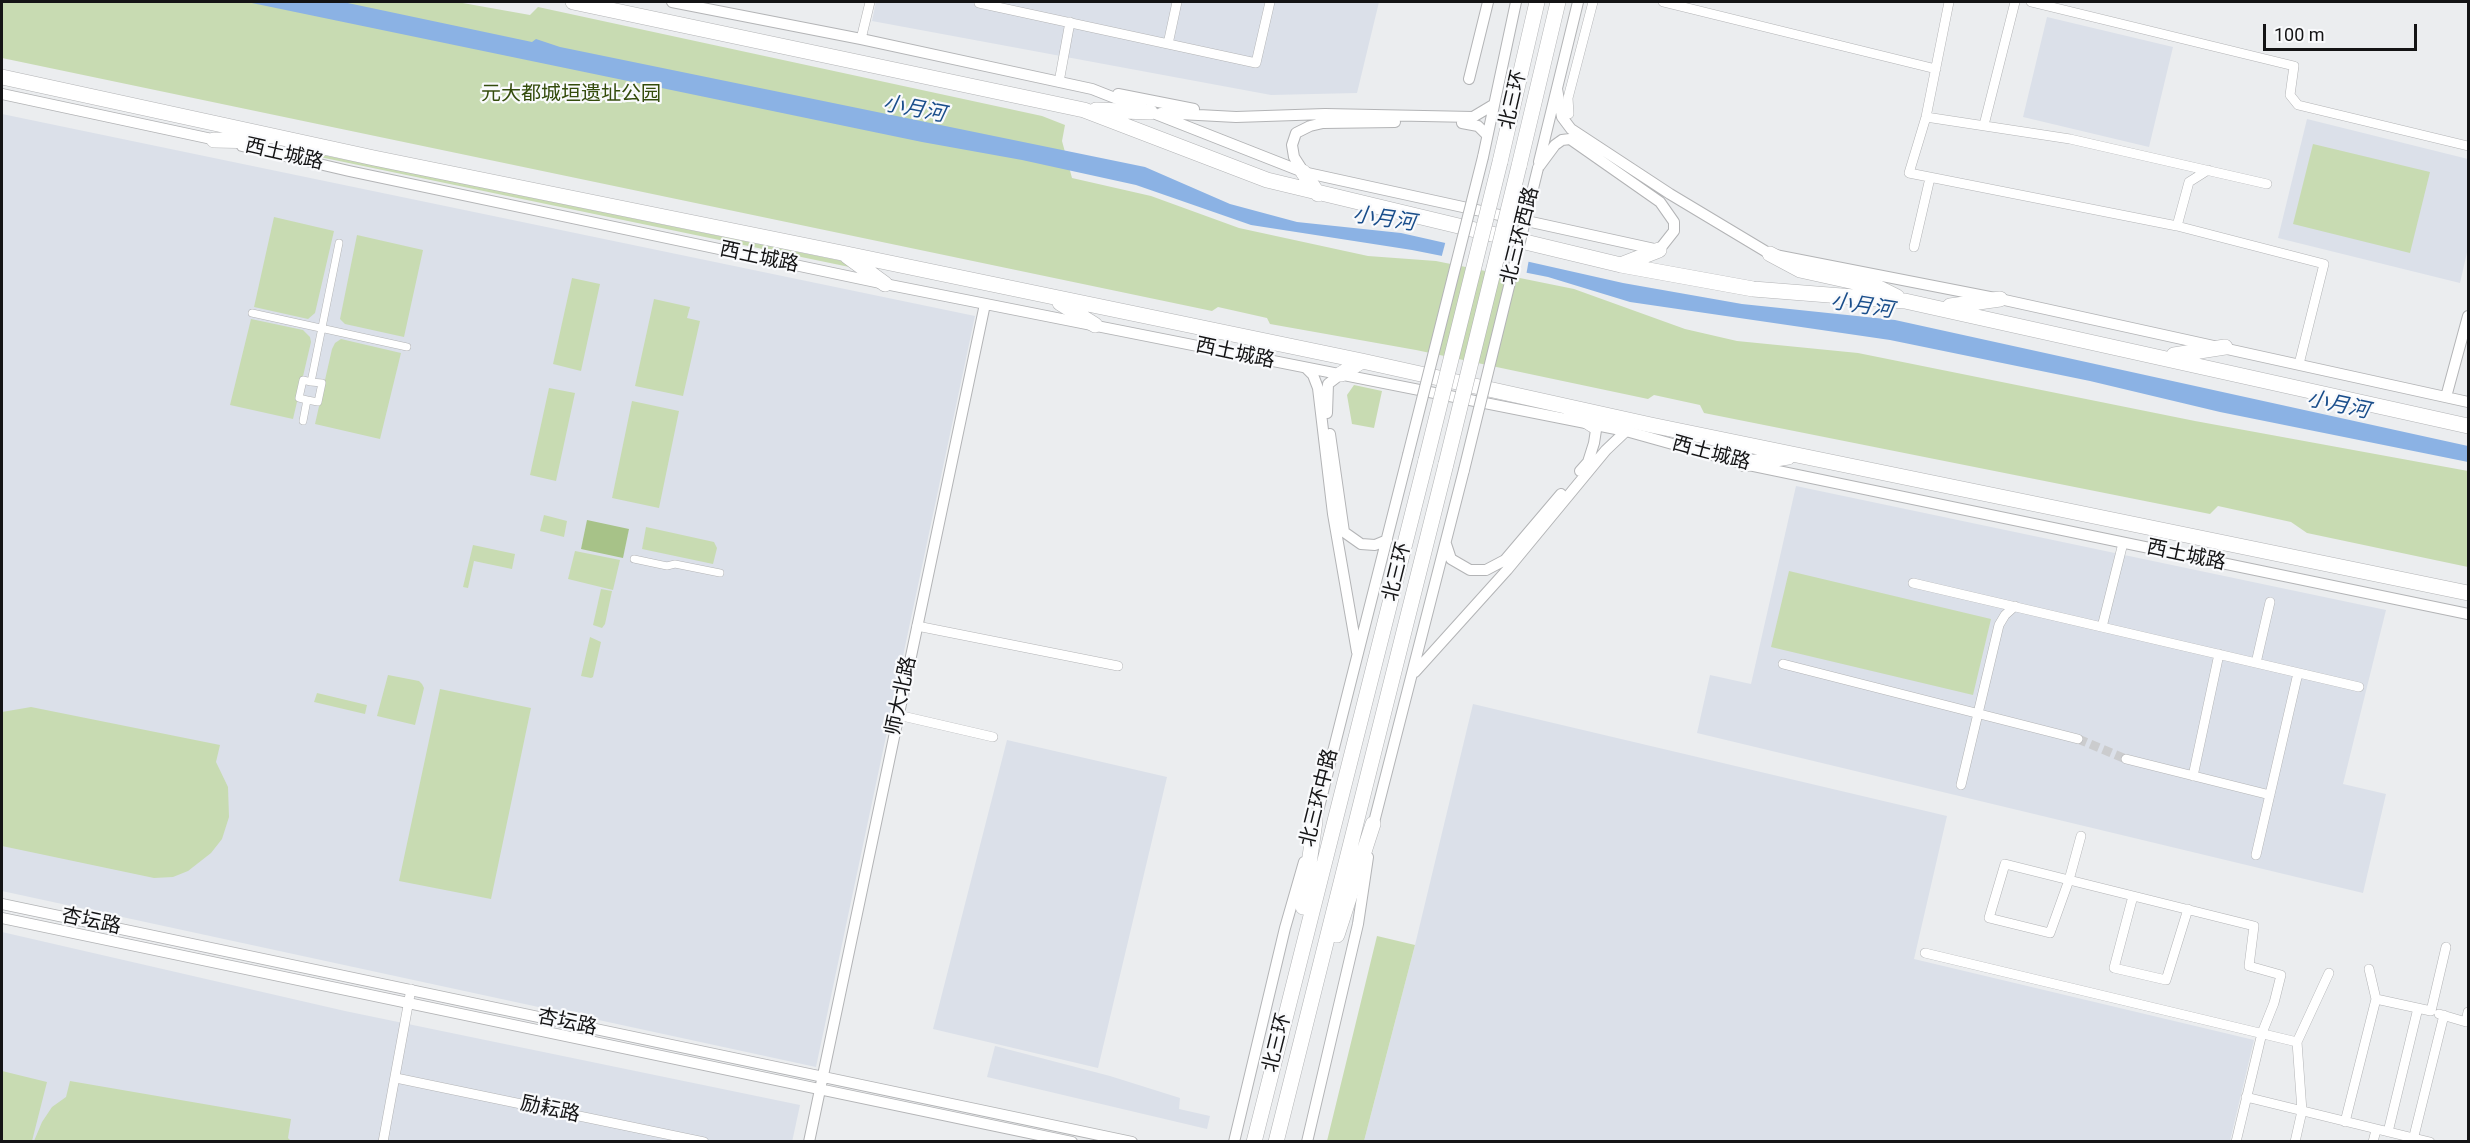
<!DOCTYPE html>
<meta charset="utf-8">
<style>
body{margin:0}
#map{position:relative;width:2470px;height:1143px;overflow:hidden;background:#ebedef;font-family:Roboto,sans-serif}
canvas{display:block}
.frame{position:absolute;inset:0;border:3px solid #141415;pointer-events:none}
.scale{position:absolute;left:2263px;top:24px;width:154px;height:27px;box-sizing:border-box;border:3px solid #141415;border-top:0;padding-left:8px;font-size:18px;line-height:21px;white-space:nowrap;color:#141415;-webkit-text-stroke:4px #f9fafc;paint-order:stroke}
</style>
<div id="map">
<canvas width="2470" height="1143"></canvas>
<div class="frame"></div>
<div class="scale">100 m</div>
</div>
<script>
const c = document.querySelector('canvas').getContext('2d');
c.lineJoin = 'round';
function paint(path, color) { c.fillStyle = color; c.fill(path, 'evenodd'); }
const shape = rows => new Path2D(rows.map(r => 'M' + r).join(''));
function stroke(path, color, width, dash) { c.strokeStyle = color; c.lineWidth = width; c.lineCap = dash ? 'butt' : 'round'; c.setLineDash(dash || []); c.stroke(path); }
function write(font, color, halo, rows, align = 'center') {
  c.font = font + ' Roboto,"Noto Sans SC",sans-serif'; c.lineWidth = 4.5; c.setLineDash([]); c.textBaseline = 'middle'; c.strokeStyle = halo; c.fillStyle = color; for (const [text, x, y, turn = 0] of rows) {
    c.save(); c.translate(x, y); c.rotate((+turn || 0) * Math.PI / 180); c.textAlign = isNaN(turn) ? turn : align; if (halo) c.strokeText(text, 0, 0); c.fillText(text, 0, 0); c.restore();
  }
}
const built = shape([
 [876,2,1379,2,1357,93,1271,95,872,21],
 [2047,17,2173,47,2149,147,2023,117],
 [2,114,975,316,816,1067,2,891],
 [2307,119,2468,159,2468,248,2460,283,2278,238],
 [1796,486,2386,610,2343,784,2386,794,2363,893,1697,733,1710,675,1751,684],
 [1473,704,1947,816,1914,959,2254,1040,2230,1141,1364,1141,1415,945],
 [1007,740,1167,777,1098,1068,933,1029],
 [2,932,345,1011,800,1105,792,1142,2,1142],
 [995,1046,1110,1076,1180,1098,1179,1109,1210,1116,1207,1129,987,1077]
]);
const green = shape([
 [2,2,457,2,530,15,538,7,1042,116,1065,125,1062,141,1072,178,1151,196,1239,228,1368,256,1436,261,1574,289,1685,329,1737,341,1858,353,2195,421,2468,471,2468,567,2307,533,2291,522,2218,506,2210,514,1704,413,1700,405,1654,395,1648,399,1416,350,1270,324,1267,318,1218,307,1212,311,2,58],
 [2313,144,2430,172,2410,253,2293,224],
 [318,154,852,263,859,269,315,156],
 [274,217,334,231,315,313,308,319,254,307],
 [357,235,423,250,404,337,345,324,340,319],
 [572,278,600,284,581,371,553,364],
 [654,299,690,307,687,318,700,321,683,396,635,386],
 [251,319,303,330,310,337,311,342,293,419,230,405],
 [341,339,401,353,380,439,315,424,332,349,335,343],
 [1354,385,1382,391,1374,428,1352,424,1347,395],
 [549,388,575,393,556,481,530,475],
 [632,401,679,411,659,508,612,498],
 [544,515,567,521,564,537,540,531],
 [646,527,714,542,717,548,713,564,642,549],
 [473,545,515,554,512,569,474,561,468,588,463,587],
 [575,551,620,560,613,590,568,579],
 [1789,571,1991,619,1973,695,1771,647],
 [601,589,612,591,605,624,602,628,593,625],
 [590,637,601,642,593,677,591,678,581,676],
 [388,675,419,681,422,684,424,688,415,725,377,716],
 [440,689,531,708,491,899,399,881],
 [317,693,367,705,365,714,314,702],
 [31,707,220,745,216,762,228,787,229,817,222,839,211,853,188,871,173,877,154,878,2,846,2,712],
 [1377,936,1415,945,1364,1141,1327,1141],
 [2,1071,47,1082,32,1141,2,1141],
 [70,1081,291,1119,288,1138,291,1141,34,1141,42,1122,52,1107,66,1097]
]);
const forest = shape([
 [587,520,629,529,623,558,581,549]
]);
const water = shape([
 [247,2,343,2,532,42,536,39,560,47,1145,167,1230,204,1297,222,1401,233,1623,283,1742,304,1895,320,2468,446,2468,462,2220,412,2090,381,1890,340,1630,302,1548,277,1412,250,1251,225,1136,185,1022,160,922,142]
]);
const pier = shape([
 [1446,240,1529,259,1526,276,1441,259]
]);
const minorTunnel = shape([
 [2078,739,2126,759]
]);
const pedestrian = shape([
 [252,313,407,347],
 [307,400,318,402,322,383,311,382],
 [303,421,307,400,299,398,303,380,311,382,339,243],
 [634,559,667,566,675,564,720,573]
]);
const minor = shape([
 [1663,2,1936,69],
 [1949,2,1926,117,1909,173,2177,226,2324,264,2299,364],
 [2031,2,2294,66,2290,95,2298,105,2468,146],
 [979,3,1256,63,1270,2],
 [861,39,870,2],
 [1168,44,1177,2],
 [1059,82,1070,22],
 [1569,114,1568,98,1593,2],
 [1926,117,2070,139,2267,184],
 [1984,125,2015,2],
 [2177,226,2189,182,2208,170],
 [1914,247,1930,178],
 [1913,583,2359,687],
 [917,626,1118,666],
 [2102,627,2123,543],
 [2256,663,2270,602],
 [1783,664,2078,739],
 [898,715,993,737],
 [2126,759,2270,795],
 [2193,776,2219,654],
 [1961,785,1999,625,2005,615,2015,606],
 [2081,836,2069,880,2050,933,1989,918,2005,864,2069,880,2254,926,2249,966,2281,975,2274,1003,2262,1033,2236,1142],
 [2256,855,2298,673],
 [2133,896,2114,968,2166,980,2188,909],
 [1925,953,2297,1042,2302,1111,2295,1142],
 [2369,969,2376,999],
 [2439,1014,2466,1022,2468,1012],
 [2297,1042,2329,973],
 [396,1078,704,1142],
 [2246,1097,2430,1142],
 [2345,1122,2376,999,2431,1011,2446,947],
 [2388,1132,2418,1008],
 [2414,1136,2444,1015],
 [383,1142,411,989],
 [2373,1142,2376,1130]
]);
const tertiary = shape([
 [672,2,861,39,1092,89,1303,172,1659,250,1674,231,1674,222,1660,202,1570,139,1562,140,1555,145,1538,168],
 [1469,79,1488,2],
 [1557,89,1562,117,1571,129,1670,194,1770,254,2000,299,2468,402],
 [2,94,221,141],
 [1118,94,1194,109],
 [1161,113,1236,117,1325,114,1473,117,1493,105],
 [1462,123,1478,126,1487,135],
 [242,146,349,171,885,284,1626,431,1744,464,2468,614],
 [1483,157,1516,2],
 [1539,162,1578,2],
 [1303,171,1294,157,1292,145,1296,133,1310,126,1323,123,1395,122],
 [1306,368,1313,375,1318,388,1333,514,1357,652],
 [2446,397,2468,316],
 [1327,413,1328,384,1341,374],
 [1330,434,1344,532,1361,544,1375,545,1387,540],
 [1580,471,1588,462,1594,443,1596,430,1593,425],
 [1446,544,1451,559,1470,570,1486,570,1505,560,1561,494],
 [1415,672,1507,570,1606,450,1626,431],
 [1314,827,1408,455],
 [1372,830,1464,470],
 [2,904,1132,1142],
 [2,918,1072,1142],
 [809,1142,985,304],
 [1234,1142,1285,928,1304,862],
 [1307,1142,1358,924,1368,857]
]);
const trunk = shape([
 [573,2,1084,110,1267,180,1621,265,1753,289,1905,301,2468,426],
 [2,77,374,158,842,253,1362,361,1651,425,2468,593],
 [1096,110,1150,112],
 [214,140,262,141],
 [1500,162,1537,2],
 [1519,166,1558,2],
 [1303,172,1318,194],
 [1770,254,1800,270,1877,287,1897,297],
 [847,256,885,284],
 [1623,264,1659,250],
 [1060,303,1095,325],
 [1950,306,2000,299],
 [2174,355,2225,347],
 [1341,374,1362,361],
 [1570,410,1593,425],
 [1744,464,1788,457],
 [1303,907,1315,821],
 [1337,935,1373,824],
 [1254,1142,1426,460],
 [1276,1142,1446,464]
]);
const tertiaryBridge = shape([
 [1408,455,1483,157],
 [1464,470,1538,168]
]);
const trunkBridge = shape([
 [1426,460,1500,162],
 [1446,464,1519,166]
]);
const parkNames = [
 ["元大都城垣遗址公园",571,95]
];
const streetNames = [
 ["北三环",1514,100,-77],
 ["西土城路",284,155,13],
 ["北三环西路",1521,236,-76],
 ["西土城路",759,258,12],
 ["西土城路",1235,354,12],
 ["西土城路",1711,454,15],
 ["西土城路",2186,556,12],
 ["北三环",1398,572,-76],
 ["师大北路",902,696,-78],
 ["北三环中路",1320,798,-76],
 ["杏坛路",91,922,12],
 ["杏坛路",567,1023,12],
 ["北三环",1278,1043,-76],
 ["励耘路",550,1110,12]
];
const waterNames = [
 ["小月河",914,110,11],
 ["小月河",1384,220,8],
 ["小月河",1862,307,9],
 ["小月河",2338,406,12]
];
paint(built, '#dbe0e9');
paint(green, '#c8dbb2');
paint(forest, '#a7c288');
paint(water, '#8bb2e4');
paint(pier, '#ebedef');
stroke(minorTunnel, '#cbccce', 9, [9, 4.5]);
stroke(pedestrian, '#b3b4b6', 8);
stroke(minor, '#b3b4b6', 10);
stroke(tertiary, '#b3b4b6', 12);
stroke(trunk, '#b3b4b6', 16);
stroke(pedestrian, '#fff', 7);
stroke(minor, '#fff', 9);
stroke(tertiary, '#fff', 10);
stroke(trunk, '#fff', 15);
stroke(tertiaryBridge, '#b3b4b6', 12, []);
stroke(trunkBridge, '#b3b4b6', 16, []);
stroke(tertiaryBridge, '#fff', 10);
stroke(trunkBridge, '#fff', 15);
write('20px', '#344c0c', '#f9fafc', parkNames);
write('20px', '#141415', '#f9fafc', streetNames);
write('italic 21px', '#1a4e8b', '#f9fafc', waterNames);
</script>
